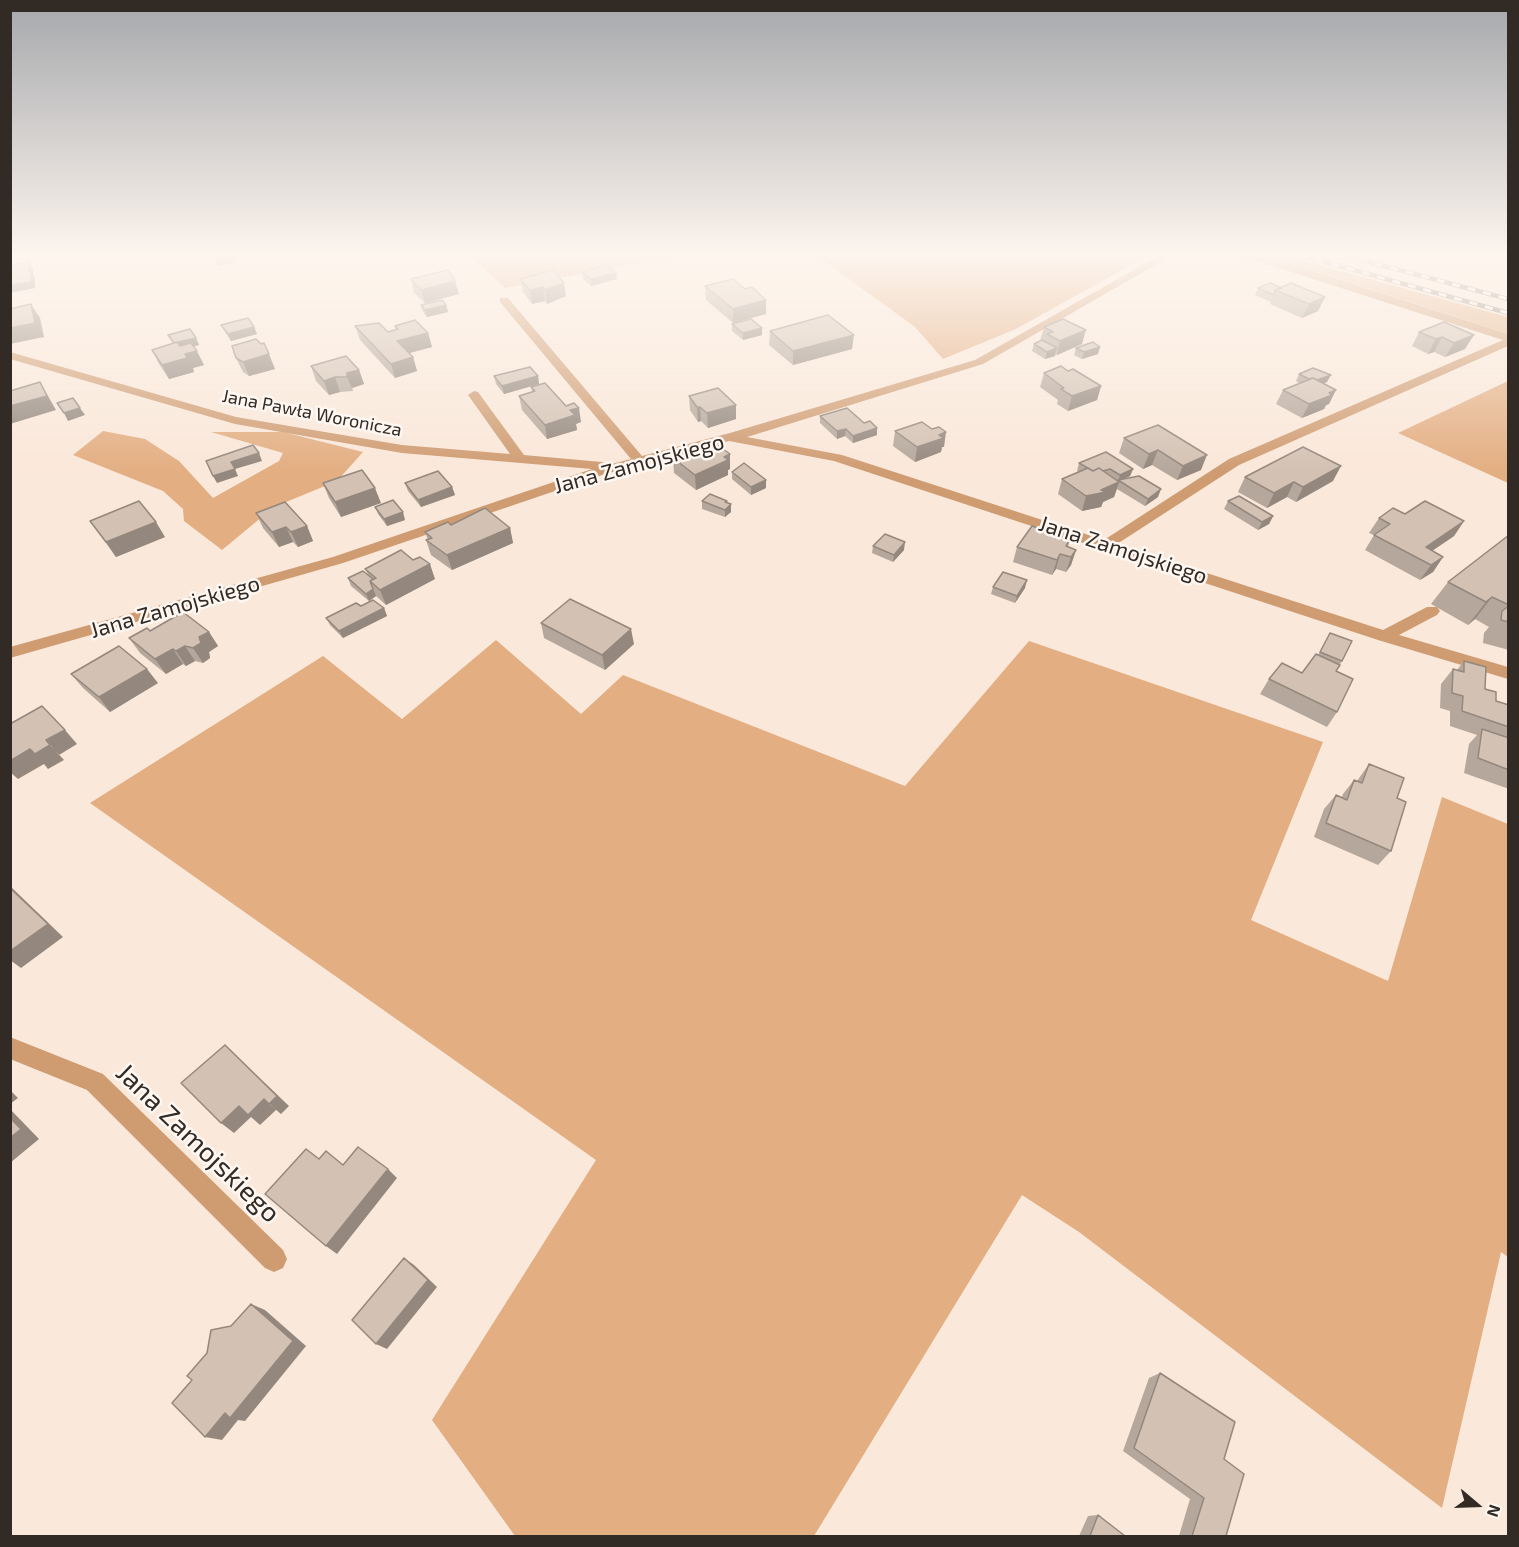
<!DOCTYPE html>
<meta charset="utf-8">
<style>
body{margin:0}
#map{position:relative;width:1519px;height:1547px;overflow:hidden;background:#fae8da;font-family:"Exo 2",sans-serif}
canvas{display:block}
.frame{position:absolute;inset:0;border:12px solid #312a25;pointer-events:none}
.north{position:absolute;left:1447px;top:1475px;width:60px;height:60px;-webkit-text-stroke:4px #fff7f2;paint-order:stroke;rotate:109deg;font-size:16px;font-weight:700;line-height:24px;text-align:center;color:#312a25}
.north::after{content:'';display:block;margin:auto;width:21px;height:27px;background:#312a25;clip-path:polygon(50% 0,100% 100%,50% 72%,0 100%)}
</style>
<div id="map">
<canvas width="1519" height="1547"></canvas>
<div class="frame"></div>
<div class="north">N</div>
</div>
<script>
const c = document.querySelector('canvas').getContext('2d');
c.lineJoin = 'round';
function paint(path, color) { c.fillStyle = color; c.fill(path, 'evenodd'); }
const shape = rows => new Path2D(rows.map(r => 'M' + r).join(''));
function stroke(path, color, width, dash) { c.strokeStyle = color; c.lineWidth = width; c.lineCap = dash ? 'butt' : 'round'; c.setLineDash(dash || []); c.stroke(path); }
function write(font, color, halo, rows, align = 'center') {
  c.font = font + ' "Exo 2",sans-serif'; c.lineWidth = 5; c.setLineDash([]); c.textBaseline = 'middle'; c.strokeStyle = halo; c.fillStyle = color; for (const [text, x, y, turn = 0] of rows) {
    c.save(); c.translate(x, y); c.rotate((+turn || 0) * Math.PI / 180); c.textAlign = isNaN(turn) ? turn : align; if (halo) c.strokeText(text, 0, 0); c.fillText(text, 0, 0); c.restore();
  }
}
const green = shape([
 [469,255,680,255,505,288],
 [816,255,1149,255,1016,329,943,359,915,327],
 [1253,255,1283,255,1508,317,1508,334,1312,270],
 [1508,381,1508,483,1398,433],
 [103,431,145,439,179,461,213,498,279,461,283,453,211,432,283,432,363,452,337,481,274,507,222,550,184,521,183,509,163,491,73,455],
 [496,640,581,714,623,675,905,786,1029,641,1323,742,1251,920,1388,981,1442,797,1508,824,1508,1257,1501,1252,1442,1508,1079,1232,1022,1195,814,1536,515,1536,432,1420,596,1160,90,803,323,656,402,719]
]);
const minor = shape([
 [1160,255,1173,255,983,364,747,437,842,455,1104,540,1229,459,1503,340,1238,255,1256,255,1301,267,1508,334,1508,346,1239,465,1117,544,1383,630,1427,607,1437,607,1440,611,1437,615,1399,635,1508,667,1508,679,1378,640,834,461,729,441,605,474,343,563,10,658,10,647,333,557,592,469,402,453,235,424,10,359,10,352,236,417,402,445,510,454,468,395,474,391,478,392,524,455,602,462,608,465,631,459,500,302,500,298,508,298,642,456,730,433,975,360,1160,255],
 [10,1037,103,1074,283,1250,287,1259,283,1268,274,1272,265,1268,87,1090,10,1059,10,1037]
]);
const rail = shape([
 [1300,255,1508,313],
 [1344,255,1508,299]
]);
const wall = shape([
 [582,272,617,279,591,286,583,279],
 [411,279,459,294,425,303,414,293],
 [520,279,566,296,547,304,545,301,532,304,523,292],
 [705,286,766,314,733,323,706,300],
 [1258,288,1282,288,1318,311,1302,318,1270,304,1271,302,1255,295],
 [421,305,446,305,448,312,427,317,423,312],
 [1444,322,1465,349,1445,357,1434,352,1428,354,1412,346,1419,332],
 [732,324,762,335,743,340,732,331],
 [221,325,254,327,257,334,231,341,225,332],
 [355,326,388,332,396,330,395,326,428,333,432,347,409,353,413,357,417,371,395,378,360,340],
 [1044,327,1082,344,1057,355,1055,354,1055,356,1045,359,1032,351,1034,344,1040,341],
 [770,331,852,349,793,365,769,345],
 [168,335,196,338,199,345,193,346,204,365,193,368,194,372,169,379,159,364,152,350,173,343],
 [1076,348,1098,354,1082,359,1074,355],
 [236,358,275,369,249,376,243,372],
 [311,366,359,370,364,384,352,388,353,391,340,392,329,395,316,381],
 [1068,371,1101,386,1097,400,1068,411,1057,404,1058,400,1040,387,1044,373],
 [1299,374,1327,382,1324,383,1329,404,1326,405,1324,409,1302,418,1276,404,1283,390,1299,383,1296,381],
 [494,376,538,376,539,384,504,394,496,384],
 [531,387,581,422,576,424,577,430,547,439,522,410,519,396,532,392],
 [689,396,736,419,708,428,701,421,698,422,690,410],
 [820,416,864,423,877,428,877,435,853,443,845,436,837,439,820,423],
 [1158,425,1201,470,1177,480,1152,465,1143,469,1119,453,1124,438],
 [895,431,944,447,942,447,941,452,915,462,893,446],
 [673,458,730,469,728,470,728,475,696,490,674,473],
 [1079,463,1133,469,1130,476,1123,479,1158,497,1145,506,1117,489,1114,497,1103,502,1101,507,1082,511,1058,494,1062,479,1079,472,1077,471],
 [732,472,766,488,751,495,732,479],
 [1245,477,1333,481,1296,502,1287,497,1267,508,1238,492],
 [323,483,381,503,341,517,329,498],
 [405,483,452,487,455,495,421,507,408,491],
 [702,501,727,503,731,504,731,512,725,517,702,509],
 [1228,501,1273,516,1269,524,1258,530,1224,509],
 [375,507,405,520,387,526,378,514],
 [256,513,307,526,313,541,298,547,293,542,279,547,263,528],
 [1405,514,1464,521,1454,536,1432,551,1443,557,1433,572,1420,580,1365,550,1374,535,1369,533,1379,518],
 [90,521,165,537,116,557],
 [451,525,510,528,513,543,452,570,431,555,426,540,428,540,425,532],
 [1509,535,1509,650,1483,643,1484,633,1489,627,1475,619,1468,625,1431,604,1448,582],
 [1070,539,1068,547,1076,550,1071,565,1066,572,1056,569,1052,575,1013,562,1017,547],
 [873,546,904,550,893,562,872,553],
 [365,569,435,579,386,605,376,596,369,601,351,586,348,578,369,576],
 [993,587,1025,588,1015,603,991,594],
 [361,606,384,608,387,616,343,638,330,625,326,618],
 [541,623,634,644,605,670,544,638],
 [150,631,209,632,218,646,209,652,210,658,203,663,195,661,186,666,183,664,166,674,140,653,129,638],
 [1330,633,1342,661,1336,671,1337,712,1327,727,1260,694,1269,679,1302,673,1318,655],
 [1464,661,1485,689,1496,701,1509,705,1509,789,1464,773,1469,744,1477,735,1450,726,1450,711,1440,708,1441,684,1453,669,1457,670],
 [71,674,158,683,110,712,83,688],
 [1369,764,1397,798,1391,851,1378,865,1314,837,1324,809,1336,795,1342,797,1343,794,1354,780,1357,781],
 [1160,1373,1224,1459,1226,1536,1179,1536,1190,1499,1123,1451,1149,1378],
 [1098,1515,1125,1536,1079,1536,1088,1516]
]);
const shadedWall = shape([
 [214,255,246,255,234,258,236,262,218,266],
 [29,261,33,268,33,274,35,278,35,288,10,293,10,285,29,272],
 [616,273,617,279,591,286,591,279],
 [455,281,459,294,425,303,421,290],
 [564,283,566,296,547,304,545,290],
 [543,287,545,301,532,304,530,290],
 [1325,297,1318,311,1302,318,1309,304],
 [766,300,766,314,733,323,733,309],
 [31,304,40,318,44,337,10,344,10,328],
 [446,305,448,312,427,317,425,310],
 [254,327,257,334,231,341,228,334],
 [762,328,762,335,743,340,743,333],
 [1086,330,1082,344,1057,355,1060,341],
 [428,333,432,347,402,355,397,341],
 [854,335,852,349,793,365,793,351],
 [1474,335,1465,349,1445,357,1454,343],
 [1442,337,1434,352,1428,354,1436,339],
 [196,338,199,345,178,351,174,344],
 [1100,347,1098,354,1082,359,1084,352],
 [1057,348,1055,356,1045,359,1047,352],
 [197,351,204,365,193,368,194,372,169,379,162,365,185,354],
 [269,354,275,369,249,376,243,362],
 [413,357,417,371,395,378,391,364],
 [359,370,364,384,352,388,353,391,347,377,347,373],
 [1331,375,1327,382,1310,389,1313,382],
 [538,376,539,384,504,394,502,386],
 [335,377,340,392,329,395,324,381],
 [40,382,56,410,10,424,10,406],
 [1101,386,1097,400,1068,411,1072,396],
 [1336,390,1329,404,1326,405,1324,409,1302,418,1309,404,1329,393],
 [736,405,736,419,708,428,707,413],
 [697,407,700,407,701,421,698,422],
 [80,408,85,415,68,421,64,413],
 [579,408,581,422,576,424,577,430,547,439,545,425,570,410],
 [877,428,877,435,853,443,853,436],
 [846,429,845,436,837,439,837,431],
 [946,432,944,447,942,447,941,452,915,462,917,447,939,435],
 [1158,450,1152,465,1143,469,1149,454],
 [259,453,262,461,235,469,238,476,217,483,213,476,231,462],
 [730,454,730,469,728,470,728,475,696,490,695,475,724,457],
 [1207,455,1201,470,1177,480,1183,466],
 [1341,466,1333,481,1296,502,1303,487],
 [1133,469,1130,476,1120,481,1118,480,1118,482,1120,475],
 [766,480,766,488,751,495,751,487],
 [1119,482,1114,497,1103,502,1101,507,1082,511,1086,496],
 [1294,482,1287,497,1267,508,1274,493],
 [452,487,455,495,421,507,418,500],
 [375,488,381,503,341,517,335,502],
 [1161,489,1158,497,1145,506,1148,499],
 [727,501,727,507,731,504,731,512,725,517,725,502],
 [403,512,405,520,387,526,384,519],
 [1273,516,1269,524,1258,530,1262,522],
 [1464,521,1454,536,1420,559,1426,547],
 [156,522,165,537,116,557,106,542],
 [307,526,313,541,298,547,291,532],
 [286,527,293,542,279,547,272,532],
 [510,528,513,543,452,570,447,555],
 [905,542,904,550,893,562,894,555],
 [1076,550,1071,565,1066,572,1071,557],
 [1060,554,1056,569,1052,575,1057,560],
 [1443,557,1433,572,1420,580,1431,565],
 [430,564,435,579,386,605,380,590],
 [1027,580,1025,588,1015,603,1017,596],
 [373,589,376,596,369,601,366,594],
 [1492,597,1475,619,1468,625,1486,602],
 [384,608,387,616,343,638,339,631],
 [631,629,634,644,605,670,602,655],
 [209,632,218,646,209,652,210,658,203,663,193,648,199,637],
 [185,646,195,661,186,666,176,651],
 [173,649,183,664,166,674,155,659],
 [147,669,158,683,110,712,99,697],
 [65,730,77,744,59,755,46,740],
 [50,745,64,760,48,769,44,764,18,779,10,772,10,761,30,749],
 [10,886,63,937,21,968,10,960],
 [225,1045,289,1106,281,1114,269,1104],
 [10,1090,18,1098,10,1104],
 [264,1099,276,1110,260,1125,251,1117,234,1133,221,1123,239,1106],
 [10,1109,39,1139,10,1163],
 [388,1169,397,1178,337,1254,326,1246],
 [404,1258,414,1265,437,1287,387,1349,376,1344],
 [251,1304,265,1310,306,1346,245,1421,238,1420,222,1440,205,1437]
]);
const building = shape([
 [29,261,29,272,31,271,31,282,10,285,10,265,29,261],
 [608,265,616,273,591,279,582,272,608,265],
 [448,270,455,281,421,290,411,279,448,270],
 [553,270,564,283,545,290,543,287,530,290,520,279,553,270],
 [733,279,745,289,752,287,766,300,733,309,705,286,733,279],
 [1270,283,1282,288,1275,290,1274,295,1258,288,1270,283],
 [1291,283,1325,297,1309,304,1275,290,1291,283],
 [442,300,446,305,425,310,421,305,442,300],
 [31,304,35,323,10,328,10,309,31,304],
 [828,315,854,335,793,351,770,331,828,315],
 [248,318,254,327,228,334,221,325,248,318],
 [751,319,762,328,743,333,732,324,751,319],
 [1063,319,1086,330,1060,341,1047,334,1053,332,1044,327,1063,319],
 [415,320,428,333,397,341,413,357,391,364,355,326,379,323,388,332,398,329,395,326,415,320],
 [1444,322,1474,335,1454,343,1442,337,1436,339,1419,332,1444,322],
 [190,329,196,338,174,343,168,335,190,329],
 [256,339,261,344,264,343,269,354,243,362,236,358,232,346,256,339],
 [1042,340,1057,348,1047,352,1034,344,1042,340],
 [177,342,180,346,191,343,197,351,185,354,187,358,162,365,152,350,177,342],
 [1093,342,1100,347,1084,352,1076,348,1093,342],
 [346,356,359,370,347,373,347,377,335,377,324,381,311,366,346,356],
 [1061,366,1068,371,1073,369,1101,386,1072,396,1061,389,1064,388,1044,373,1061,366],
 [530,367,538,376,502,386,494,376,530,367],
 [1313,368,1331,375,1317,380,1313,378,1309,379,1299,374,1313,368],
 [1313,378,1336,390,1329,393,1332,395,1309,404,1283,390,1313,378],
 [40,382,47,396,10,406,10,391,40,382],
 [545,383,566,406,574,403,579,408,570,410,575,415,545,425,519,396,535,391,531,387,545,383],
 [718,388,736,405,707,413,700,407,697,407,689,396,718,388],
 [73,398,80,408,64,413,57,403,73,398],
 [847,408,864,423,870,421,877,428,853,436,846,429,837,431,820,416,847,408],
 [922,422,932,429,939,427,946,432,939,435,944,438,917,447,895,431,922,422],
 [1158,425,1207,455,1183,466,1158,450,1149,454,1124,438,1158,425],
 [706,444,709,446,716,444,730,454,724,457,728,460,695,475,673,458,706,444],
 [253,445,259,453,231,462,235,469,213,476,206,461,253,445],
 [1303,447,1341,466,1303,487,1294,482,1274,493,1245,477,1303,447],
 [1106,452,1133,469,1120,475,1110,469,1103,471,1099,468,1093,471,1079,463,1106,452],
 [744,463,766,480,751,487,732,472,744,463],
 [1088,468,1093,471,1099,468,1119,482,1101,490,1106,492,1086,496,1062,479,1088,468],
 [362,470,375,488,335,502,323,483,362,470],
 [438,471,452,487,418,500,405,483,438,471],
 [1139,476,1161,489,1148,499,1118,480,1139,476],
 [710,494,727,501,725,502,731,504,725,510,702,501,710,494],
 [1239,496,1273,516,1262,522,1228,501,1239,496],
 [393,500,403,512,384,519,375,507,393,500],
 [139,501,156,522,106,542,90,521,139,501],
 [1425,501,1464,521,1426,547,1443,557,1431,565,1374,535,1390,524,1379,518,1393,508,1405,514,1425,501],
 [285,502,307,526,291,532,286,527,272,532,256,513,285,502],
 [485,508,510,528,447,555,426,540,432,538,425,532,448,522,451,525,485,508],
 [1032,526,1070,539,1066,546,1076,550,1071,557,1060,554,1057,560,1017,547,1032,526],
 [885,534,905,542,894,555,873,546,885,534],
 [1509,535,1509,605,1492,597,1486,602,1448,582,1509,535],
 [401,550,413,560,420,557,430,564,380,590,370,581,376,578,365,569,401,550],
 [363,571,373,579,370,581,373,589,366,594,348,578,363,571],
 [1003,572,1027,580,1017,596,993,587,1003,572],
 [570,599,631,629,602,655,541,623,570,599],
 [373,600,384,608,339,631,326,618,356,603,361,606,373,600],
 [1509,606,1509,622,1501,620,1502,611,1509,606],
 [183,612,209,632,199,637,201,643,193,648,185,646,176,651,173,649,155,659,129,638,147,628,150,631,183,612],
 [1330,633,1352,641,1342,661,1320,652,1330,633],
 [119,646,147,669,99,697,71,674,119,646],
 [1316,654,1340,665,1336,671,1353,679,1337,712,1269,679,1282,663,1302,673,1316,654],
 [1464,661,1486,667,1485,689,1496,692,1496,701,1509,705,1509,727,1462,711,1463,696,1452,693,1453,669,1464,672,1464,661],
 [42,706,65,730,46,740,50,745,35,754,30,749,10,761,10,724,42,706],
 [1482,729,1509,738,1509,770,1478,758,1482,729],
 [1369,764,1404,778,1397,798,1406,802,1391,851,1326,823,1336,795,1347,800,1354,780,1362,783,1369,764],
 [10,888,48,924,10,951,10,888],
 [225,1045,277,1096,269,1104,264,1099,248,1115,239,1106,221,1123,181,1083,225,1045],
 [10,1118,21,1129,10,1138,10,1118],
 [358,1147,388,1169,326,1246,265,1194,306,1149,319,1159,326,1151,343,1165,358,1147],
 [404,1258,428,1280,376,1344,352,1320,404,1258],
 [251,1304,293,1341,230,1418,225,1413,205,1437,172,1403,192,1380,187,1376,207,1353,211,1330,231,1326,251,1304],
 [1160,1373,1235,1422,1224,1459,1244,1474,1226,1536,1192,1536,1204,1498,1134,1448,1160,1373],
 [1098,1515,1125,1536,1090,1536,1098,1515]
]);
const farStreetnames = [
 ["Jana Pawła Woronicza",312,413,11]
];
const streetNames = [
 ["Jana Zamojskiego",639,464,-15],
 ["Jana Zamojskiego",1123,550,18],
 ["Jana Zamojskiego",175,607,-16]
];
const nearStreetnames = [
 ["Jana Zamojskiego",198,1143,44]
];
paint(green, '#e3ae82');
paint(minor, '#cf9c72');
stroke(rail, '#8c8077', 4.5);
stroke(rail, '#fff7f2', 3, [8]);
paint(wall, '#b5a79b');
paint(shadedWall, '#94887e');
paint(building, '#d3c2b4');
stroke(building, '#94887e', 1.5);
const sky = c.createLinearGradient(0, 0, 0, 472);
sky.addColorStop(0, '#a6a8ac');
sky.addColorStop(0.54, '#fdf5ee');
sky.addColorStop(1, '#fdf5ee00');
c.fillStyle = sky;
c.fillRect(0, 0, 1519, 472);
write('18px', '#312a25', '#fff7f2', farStreetnames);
write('22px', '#312a25', '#fff7f2', streetNames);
write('27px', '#312a25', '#fff7f2', nearStreetnames);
</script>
